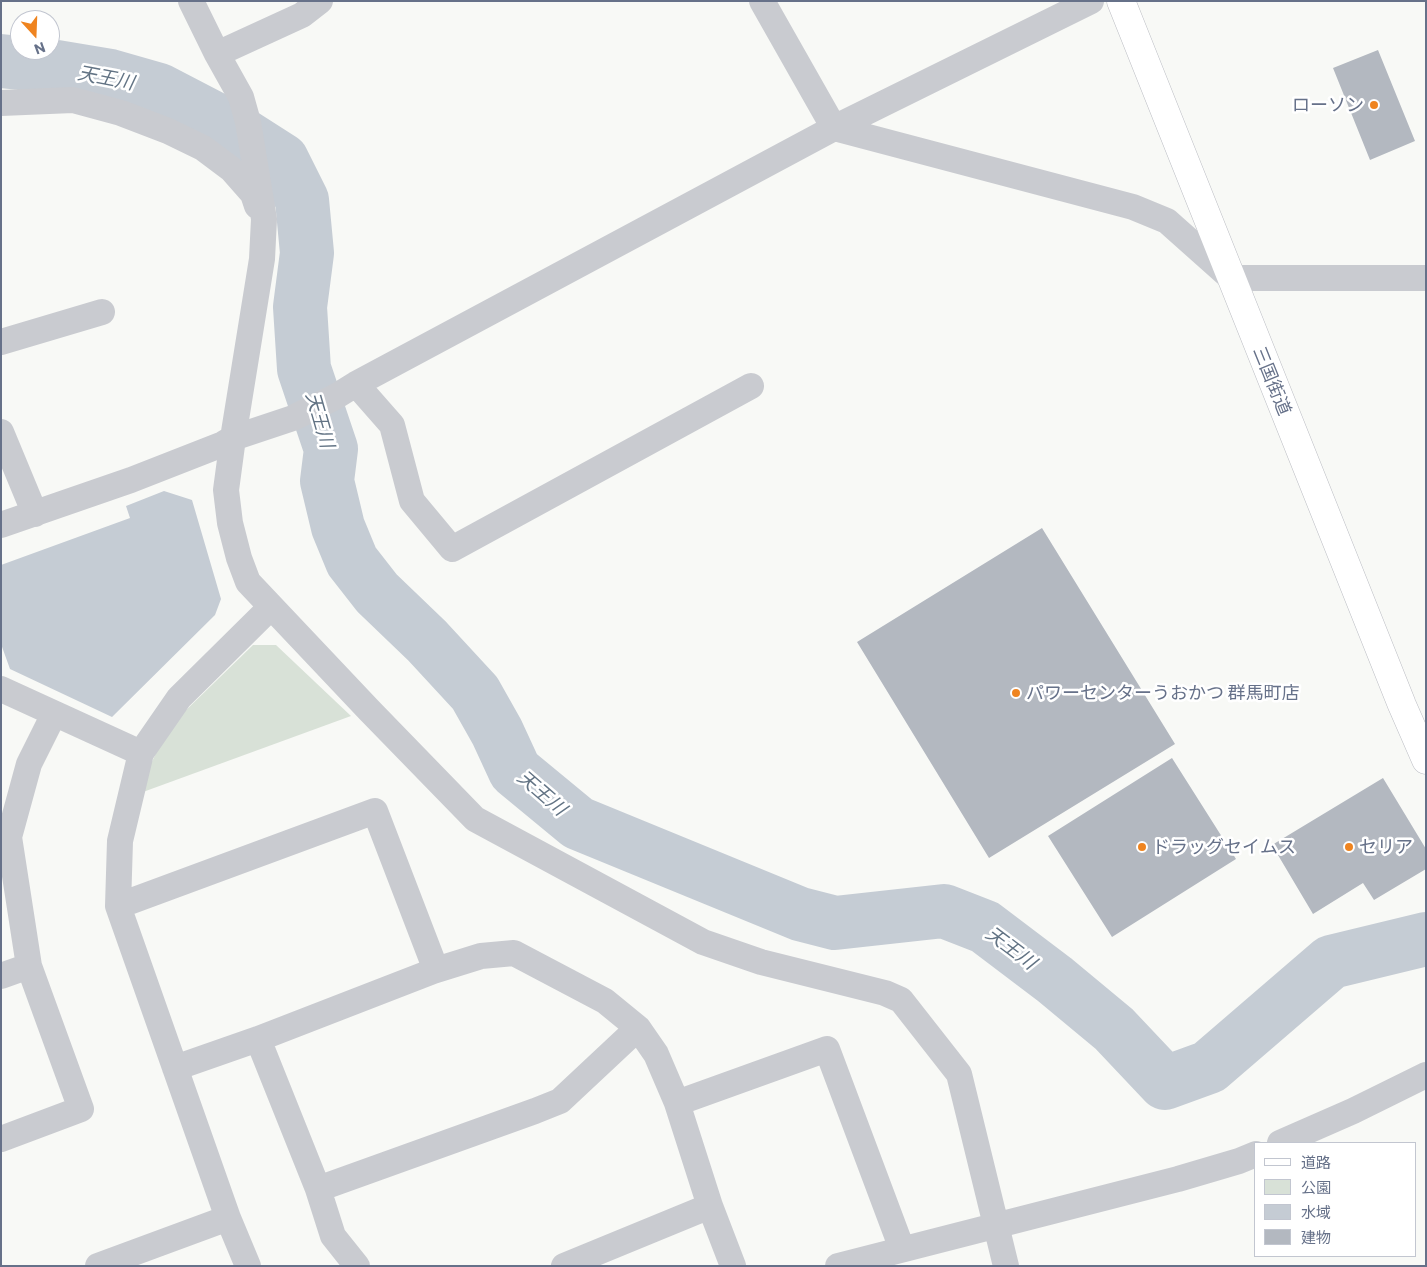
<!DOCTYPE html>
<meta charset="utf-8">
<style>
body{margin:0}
#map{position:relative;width:1427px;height:1267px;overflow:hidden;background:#f8f9f6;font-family:Commissioner,"Noto Sans JP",sans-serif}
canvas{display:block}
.frame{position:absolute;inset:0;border:2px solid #667189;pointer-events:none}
.legend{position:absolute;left:1254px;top:1142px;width:162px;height:115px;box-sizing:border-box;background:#fff;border:1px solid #c2c6d0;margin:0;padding:6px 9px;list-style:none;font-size:15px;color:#667189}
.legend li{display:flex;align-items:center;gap:10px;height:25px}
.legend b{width:25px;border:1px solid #c2c6d0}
.north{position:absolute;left:10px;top:10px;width:50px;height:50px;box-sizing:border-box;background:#fff;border:1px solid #c2c6d0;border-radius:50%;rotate:160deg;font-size:14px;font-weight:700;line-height:20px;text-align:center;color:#667189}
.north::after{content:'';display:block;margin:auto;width:18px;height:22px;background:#ef8420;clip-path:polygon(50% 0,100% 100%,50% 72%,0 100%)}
</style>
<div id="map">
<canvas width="1427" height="1267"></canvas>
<div class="frame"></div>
<ul class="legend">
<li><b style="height:6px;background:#fff"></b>道路</li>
<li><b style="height:14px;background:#d8e1d7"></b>公園</li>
<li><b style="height:14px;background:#c5ccd4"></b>水域</li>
<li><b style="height:14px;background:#b3b8c0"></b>建物</li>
</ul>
<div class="north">N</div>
</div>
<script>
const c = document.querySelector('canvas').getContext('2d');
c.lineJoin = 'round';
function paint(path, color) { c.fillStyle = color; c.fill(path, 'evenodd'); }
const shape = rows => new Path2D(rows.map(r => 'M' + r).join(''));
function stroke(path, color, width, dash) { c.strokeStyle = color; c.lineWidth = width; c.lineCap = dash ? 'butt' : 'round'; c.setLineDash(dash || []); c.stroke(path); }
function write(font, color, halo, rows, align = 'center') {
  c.font = font + ' Commissioner,"Noto Sans JP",sans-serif'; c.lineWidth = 5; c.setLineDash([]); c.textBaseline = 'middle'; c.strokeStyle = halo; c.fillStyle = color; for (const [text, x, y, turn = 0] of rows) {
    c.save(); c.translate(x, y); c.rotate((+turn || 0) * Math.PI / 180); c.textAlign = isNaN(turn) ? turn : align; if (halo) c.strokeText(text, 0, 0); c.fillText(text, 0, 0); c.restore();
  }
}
const green = shape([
 [253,645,276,645,351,716,143,792,143,780,160,745,181,715]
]);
const water = shape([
 [164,491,192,500,221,599,215,615,112,717,10,669,1,644,1,565,130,518,126,506]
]);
const river = shape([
 [1,61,56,67,110,76,159,90,232,128,282,160,302,200,307,253,300,307,304,369,331,449,327,481,338,527,352,561,377,593,427,641,475,693,497,732,515,771,578,823,800,914,835,923,944,911,985,927,1055,980,1114,1029,1165,1083,1209,1067,1331,962,1426,939]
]);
const building = shape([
 [1378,50,1415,141,1370,160,1333,68],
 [1042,528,1175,744,989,858,857,642],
 [1172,758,1236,859,1112,937,1048,836],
 [1383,778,1426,849,1426,869,1374,900,1363,883,1313,914,1272,845]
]);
const street = shape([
 [191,1,217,54,241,97,248,122,264,219,262,259,233,438,226,490,230,523,239,558,248,582,369,710,475,819,703,942,761,962,885,993,901,1000,959,1074,1006,1266],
 [762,1,834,128,1133,207,1167,221,1231,278,1426,278],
 [217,54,302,15,320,1],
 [1,103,73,100,121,113,168,131,203,148,231,169,253,194,257,206],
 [1,342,102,312],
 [356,384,392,425,412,501,452,549,751,386],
 [1,432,35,514],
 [1,525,131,480,223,444,233,438,293,418,335,397,356,384,834,128,1091,1],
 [1,689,141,753],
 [118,906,375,811,436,970],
 [1,976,29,966],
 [258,1039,318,1189,333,1236,357,1266],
 [175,1068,258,1039,436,970,481,956,514,953,605,1001,638,1028,656,1054,677,1103,710,1206,733,1266],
 [677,1103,827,1049,902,1249],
 [1,1139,81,1109,29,966,9,837,29,764,54,714],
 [1280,1143,1353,1111,1426,1075],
 [318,1189,535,1111,560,1101,638,1028],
 [98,1266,228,1218],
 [248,1266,228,1218,118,906,120,841,141,753,179,698,271,607],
 [564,1266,710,1206],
 [838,1266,1178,1179,1239,1161,1256,1154]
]);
const primary = shape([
 [1121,1,1402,705,1426,760]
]);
const markers = [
 [1374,105,5,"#ef8420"],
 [1016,693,5,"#ef8420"],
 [1142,847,5,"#ef8420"],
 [1349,847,5,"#ef8420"]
];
const poiNames = [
 ["ローソン",1364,105,"right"],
 ["パワーセンターうおかつ 群馬町店",1026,693],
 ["ドラッグセイムス",1152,847],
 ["セリア",1359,847]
];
const streetNames = [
 ["三国街道",1272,381,68]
];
const waterNames = [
 ["天王川",106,78,11],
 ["天王川",320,420,74],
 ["天王川",542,793,41],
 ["天王川",1011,948,37]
];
paint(green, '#d8e1d7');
paint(water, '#c5ccd4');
stroke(river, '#c5ccd4', 54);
paint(building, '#b3b8c0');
stroke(primary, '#bcbec4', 29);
stroke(street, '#c9cbd0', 26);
stroke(primary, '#fff', 28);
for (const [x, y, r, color] of markers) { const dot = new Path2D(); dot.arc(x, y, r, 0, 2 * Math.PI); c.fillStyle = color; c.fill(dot); stroke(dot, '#fff', 2); }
write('18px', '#667189', '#fff', poiNames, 'left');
write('18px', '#667189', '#fff', streetNames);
write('italic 19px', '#627384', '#fff', waterNames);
</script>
